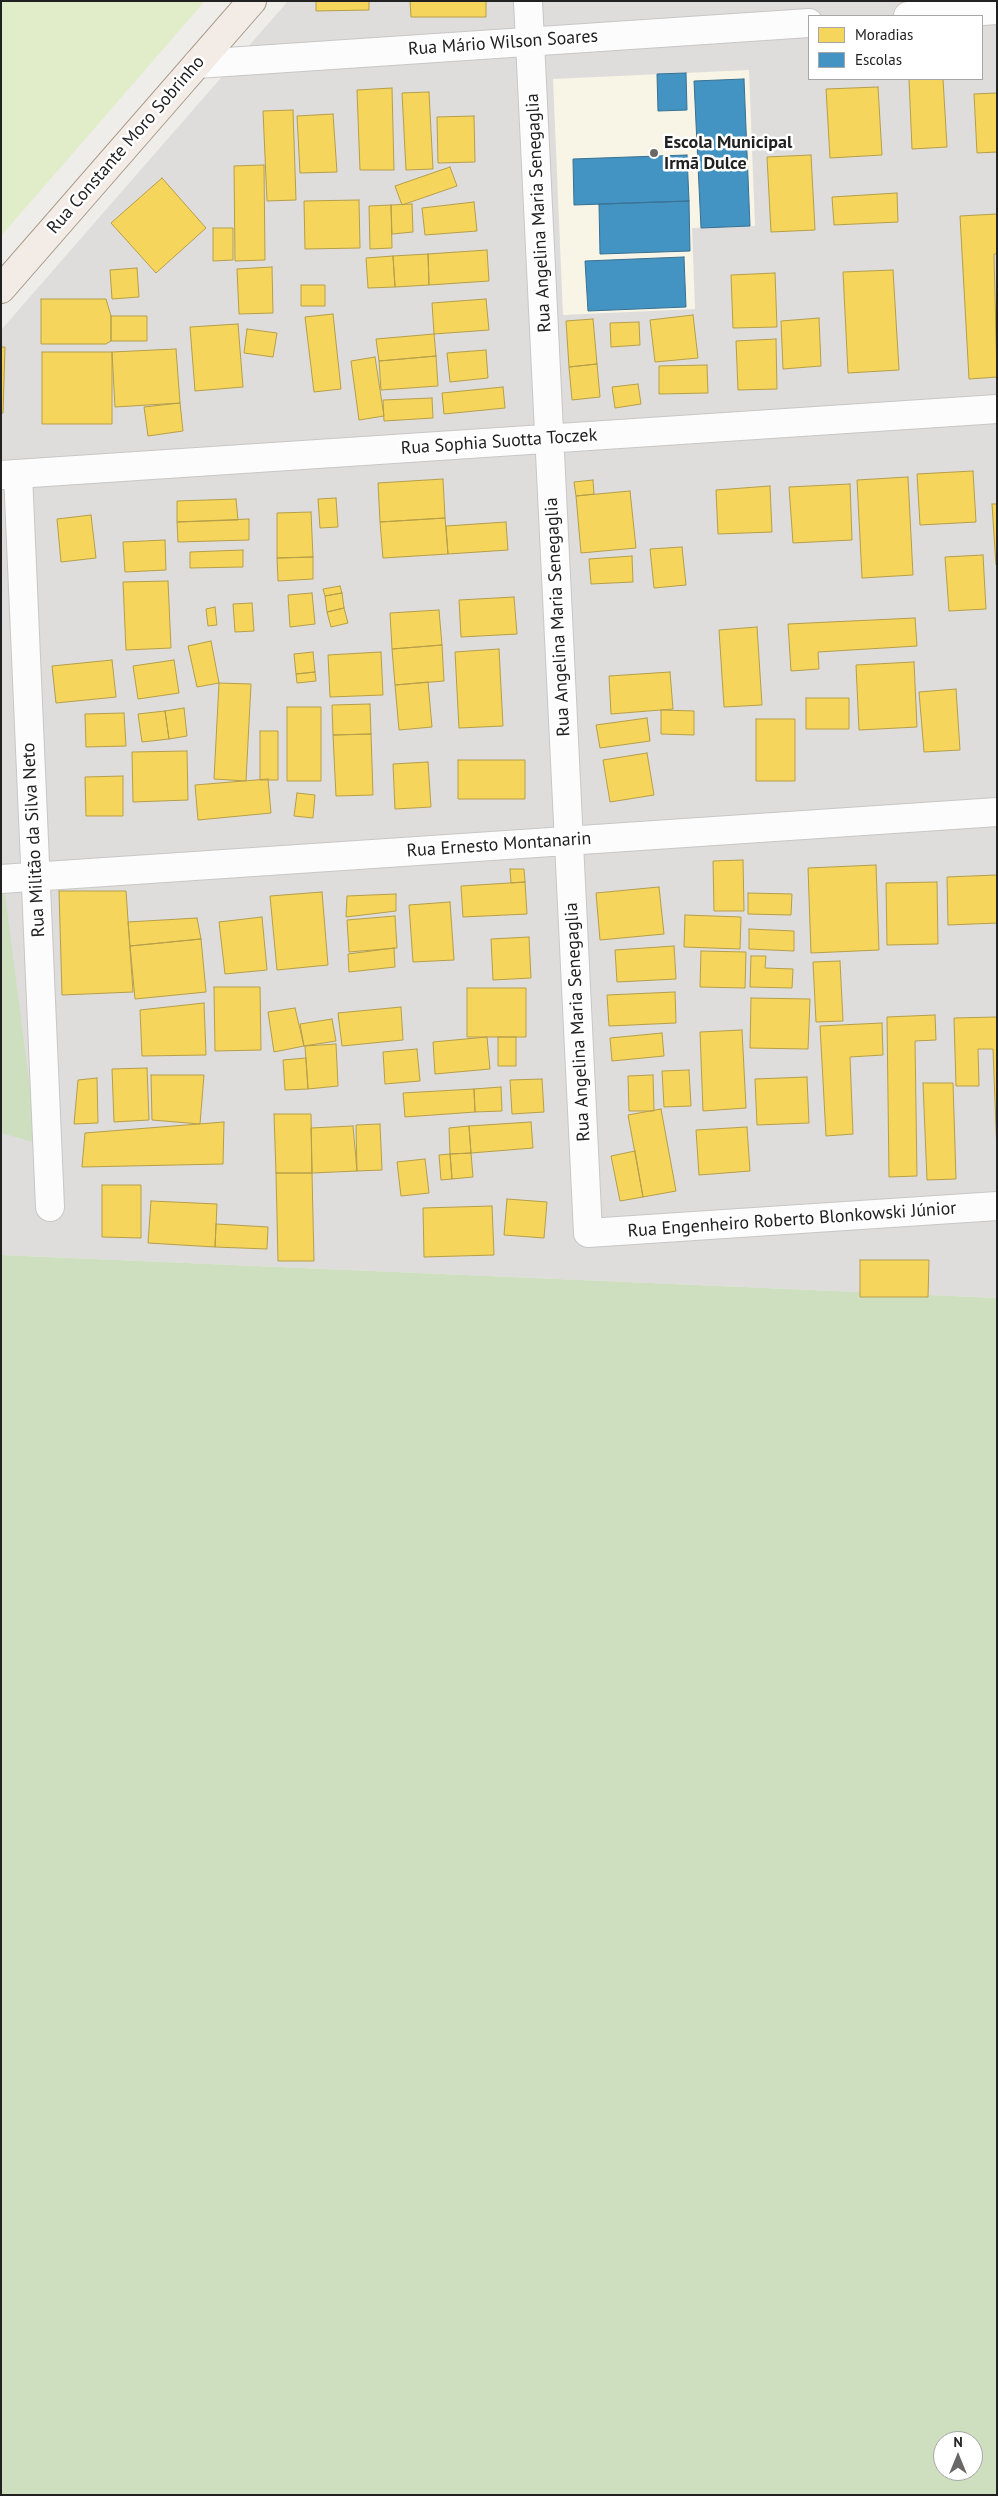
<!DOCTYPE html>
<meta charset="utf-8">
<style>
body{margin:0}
#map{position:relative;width:998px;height:2496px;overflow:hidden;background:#efedea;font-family:"PT Sans",sans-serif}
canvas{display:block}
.frame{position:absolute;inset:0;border:2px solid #212121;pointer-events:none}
.legend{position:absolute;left:808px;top:15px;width:175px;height:65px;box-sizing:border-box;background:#fff;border:1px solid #a6a6a6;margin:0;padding:6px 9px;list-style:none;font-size:15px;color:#212121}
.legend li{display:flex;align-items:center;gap:10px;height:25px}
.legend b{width:25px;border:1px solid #a6a6a6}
.north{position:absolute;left:933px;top:2431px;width:50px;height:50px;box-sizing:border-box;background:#fff;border:1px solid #a6a6a6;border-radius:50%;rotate:0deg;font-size:14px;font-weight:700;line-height:20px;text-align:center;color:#212121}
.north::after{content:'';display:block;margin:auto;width:18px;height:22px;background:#696867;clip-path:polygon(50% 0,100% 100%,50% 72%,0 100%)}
</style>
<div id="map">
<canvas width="998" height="2496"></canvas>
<div class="frame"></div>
<ul class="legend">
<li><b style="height:14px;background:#f6d55c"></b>Moradias</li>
<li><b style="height:14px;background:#4393c3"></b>Escolas</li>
</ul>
<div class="north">N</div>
</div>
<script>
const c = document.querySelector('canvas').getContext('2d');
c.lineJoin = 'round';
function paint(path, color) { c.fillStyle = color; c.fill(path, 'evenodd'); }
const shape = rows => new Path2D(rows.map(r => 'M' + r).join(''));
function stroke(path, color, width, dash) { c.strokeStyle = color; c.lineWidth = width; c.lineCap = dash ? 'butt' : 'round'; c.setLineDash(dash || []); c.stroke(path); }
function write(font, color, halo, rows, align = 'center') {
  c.font = font + ' "PT Sans",sans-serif'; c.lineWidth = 5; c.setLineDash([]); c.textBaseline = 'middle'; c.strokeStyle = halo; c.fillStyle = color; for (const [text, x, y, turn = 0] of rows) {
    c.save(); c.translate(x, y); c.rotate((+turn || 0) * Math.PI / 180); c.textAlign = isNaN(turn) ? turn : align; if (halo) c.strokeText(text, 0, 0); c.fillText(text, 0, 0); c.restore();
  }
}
const residential = shape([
 [288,1,997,1,997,1298,1,1255,1,330],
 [809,16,982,16,982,79,809,79]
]);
const education = shape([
 [749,70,755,226,692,228,695,309,563,315,553,79]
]);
const grass = shape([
 [1,1,205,1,1,236]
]);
const forest = shape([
 [5,894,37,1143,1,1133,1,895],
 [1,1255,997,1298,997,2495,1,2495],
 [943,2441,973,2441,973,2471,943,2471]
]);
const homes = shape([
 [316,1,369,1,369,10,316,11,316,1],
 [410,1,486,1,486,17,411,17,410,1],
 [909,79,943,79,947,147,912,149,909,79],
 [878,87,882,155,830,158,826,89,878,87],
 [392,88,394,170,360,170,357,90,392,88],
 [429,92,433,169,406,170,402,93,429,92],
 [997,93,997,152,977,153,974,94,997,93],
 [293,110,296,200,267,201,263,111,293,110],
 [333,114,337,172,300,173,297,116,333,114],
 [474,116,475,162,438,163,437,117,474,116],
 [811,155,815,230,771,232,767,157,811,155],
 [264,165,265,260,235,261,234,166,264,165],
 [450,167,457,186,402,205,395,186,450,167],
 [162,178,206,228,156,273,111,223,162,178],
 [897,193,898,222,834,225,832,197,897,193],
 [359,200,360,248,305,249,304,201,359,200],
 [474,202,477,231,425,235,422,208,474,202],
 [412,204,413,232,392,234,391,205,412,204],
 [391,205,392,248,370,249,369,206,391,205],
 [997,214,997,254,994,254,997,377,969,379,960,216,997,214],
 [213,228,233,228,233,260,213,261,213,228],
 [487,250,489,281,429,285,428,254,487,250],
 [428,254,429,285,395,287,393,256,428,254],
 [393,256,395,287,368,288,366,258,393,256],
 [272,267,273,313,239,314,237,269,272,267],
 [137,268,139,297,112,299,110,270,137,268],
 [893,270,899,370,848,373,843,272,893,270],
 [775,273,777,327,733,328,731,275,775,273],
 [301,285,325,285,325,306,301,306,301,285],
 [41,299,106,299,111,316,111,341,106,344,41,344,41,299],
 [486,299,489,330,434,334,432,303,486,299],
 [333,314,341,389,314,392,305,317,333,314],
 [693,315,698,358,655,362,650,320,693,315],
 [111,316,147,316,147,341,111,341,111,316],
 [819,318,821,366,783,369,781,321,819,318],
 [593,319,597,364,569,367,566,321,593,319],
 [639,322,640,345,611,347,610,323,639,322],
 [238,324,243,387,195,391,190,327,238,324],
 [247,329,277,333,273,357,244,353,247,329],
 [434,334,436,356,379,361,376,339,434,334],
 [776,339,777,389,738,390,736,341,776,339],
 [1,347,5,347,3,413,1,413,1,347],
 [176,349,180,403,115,407,112,352,176,349],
 [486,350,488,378,450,382,447,353,486,350],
 [42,352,112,352,112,424,42,424,42,352],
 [436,356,438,386,381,390,379,361,436,356],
 [375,357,384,416,359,420,351,361,375,357],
 [597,364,600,397,572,400,569,367,597,364],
 [707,365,708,393,659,394,659,366,707,365],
 [638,384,641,404,615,408,612,387,638,384],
 [503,387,505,408,444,414,442,393,503,387],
 [432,398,433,418,384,421,383,400,432,398],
 [180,403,183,431,148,436,144,407,180,403],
 [973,471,976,522,920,525,917,474,973,471],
 [908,477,913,575,862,578,857,480,908,477],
 [443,479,445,518,380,522,378,483,443,479],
 [593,480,594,494,576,496,574,482,593,480],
 [850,484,852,540,793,543,789,487,850,484],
 [770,486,772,532,718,534,716,490,770,486],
 [630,491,636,548,581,553,576,496,630,491],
 [336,498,338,527,320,528,318,499,336,498],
 [236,499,238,520,177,522,177,501,236,499],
 [992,504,997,504,997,565,996,565,992,504],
 [311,512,313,557,277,558,277,513,311,512],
 [91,515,96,558,61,562,57,519,91,515],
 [445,518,448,554,383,558,380,522,445,518],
 [249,519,249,540,178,542,177,522,249,519],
 [506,522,508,550,448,554,446,526,506,522],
 [165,540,166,570,125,572,123,542,165,540],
 [682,547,686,585,654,588,650,549,682,547],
 [243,550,243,567,190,568,190,552,243,550],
 [983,555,986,609,949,611,945,557,983,555],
 [632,556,633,582,591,584,589,559,632,556],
 [313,557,313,579,278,581,277,558,313,557],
 [168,581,171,648,126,650,123,582,168,581],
 [340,586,342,593,325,596,323,589,340,586],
 [312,593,315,624,290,627,288,595,312,593],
 [342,593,344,608,327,612,325,596,342,593],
 [514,597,517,634,461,637,459,600,514,597],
 [252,603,254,631,235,632,233,604,252,603],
 [215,607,217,625,208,626,206,609,215,607],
 [344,608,348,623,331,627,327,612,344,608],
 [439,610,442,645,392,649,390,613,439,610],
 [915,618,917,646,818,652,819,669,791,671,788,624,915,618],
 [757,627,762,705,724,707,719,630,757,627],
 [211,641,219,683,197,687,188,646,211,641],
 [442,645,444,681,395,685,392,649,442,645],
 [499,649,503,726,459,728,455,652,499,649],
 [313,652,315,672,296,674,294,654,313,652],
 [381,652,383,695,330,697,328,655,381,652],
 [112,660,116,697,56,703,52,666,112,660],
 [174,660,179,693,138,699,133,666,174,660],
 [914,662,917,727,859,730,856,665,914,662],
 [315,672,316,681,297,683,296,674,315,672],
 [670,672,673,709,611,714,609,676,670,672],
 [428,682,432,727,399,730,395,685,428,682],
 [219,683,251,684,246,781,214,779,219,683],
 [956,689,960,750,924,752,919,692,956,689],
 [806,698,849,698,849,729,806,729,806,698],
 [370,704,371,734,333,735,332,705,370,704],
 [287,707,321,707,321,781,287,781,287,707],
 [184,708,187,736,169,739,165,711,184,708],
 [661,710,694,711,694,735,661,734,661,710],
 [165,711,169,739,142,742,138,714,165,711],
 [124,713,126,746,86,747,85,714,124,713],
 [647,718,650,741,600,748,596,725,647,718],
 [756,719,795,719,795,781,756,781,756,719],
 [260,731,278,731,278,780,260,780,260,731],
 [371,734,373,795,336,796,333,735,371,734],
 [187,751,188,800,133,802,132,752,187,751],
 [647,753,654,795,610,802,603,760,647,753],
 [458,760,525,760,525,799,458,799,458,760],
 [428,762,431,807,395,809,393,764,428,762],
 [123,776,123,816,86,816,85,777,123,776],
 [268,779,271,813,198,820,195,785,268,779],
 [297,793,315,795,313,818,294,816,297,793],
 [743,860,744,911,714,911,713,861,743,860],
 [876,865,879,950,811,953,808,868,876,865],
 [510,869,524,869,525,882,511,883,510,869],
 [997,875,997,923,948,925,947,877,997,875],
 [525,882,527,914,463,917,461,886,525,882],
 [937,882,938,944,887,945,886,883,937,882],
 [659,887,664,934,600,940,596,893,659,887],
 [59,891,126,891,133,992,62,995,59,891],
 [322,892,328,965,277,970,270,896,322,892],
 [748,893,792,894,791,915,748,914,748,893],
 [396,894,396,911,346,917,347,896,396,894],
 [450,902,454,960,413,962,409,905,450,902],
 [685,915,741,917,740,949,684,947,685,915],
 [395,916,397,948,349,952,347,920,395,916],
 [262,917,267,970,225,974,219,922,262,917],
 [197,918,201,939,130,946,128,922,197,918],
 [749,929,794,931,794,951,749,949,749,929],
 [529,937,531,978,493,980,491,939,529,937],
 [201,939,206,992,135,999,130,946,201,939],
 [674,946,676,979,617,982,615,950,674,946],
 [394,948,395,967,349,972,348,954,394,948],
 [701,951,746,952,745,988,700,987,701,951],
 [751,956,766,956,765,968,793,969,792,988,750,987,751,956],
 [840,961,843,1021,816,1022,813,962,840,961],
 [214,987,260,987,261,1050,215,1051,214,987],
 [467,988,526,988,526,1037,467,1037,467,988],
 [675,992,676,1023,609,1026,607,995,675,992],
 [751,998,810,999,808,1049,750,1048,751,998],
 [204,1003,206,1055,142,1056,140,1010,204,1003],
 [401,1007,403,1040,342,1046,338,1013,401,1007],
 [295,1008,304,1046,274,1052,268,1012,295,1008],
 [935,1015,936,1040,915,1041,917,1176,889,1177,887,1017,935,1015],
 [997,1017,997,1153,993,1049,978,1049,979,1086,956,1086,954,1018,997,1017],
 [332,1019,336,1041,304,1046,300,1024,332,1019],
 [882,1023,883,1055,850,1057,853,1134,826,1136,820,1026,882,1023],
 [742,1030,746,1108,703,1111,700,1032,742,1030],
 [662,1033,664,1056,612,1061,610,1038,662,1033],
 [487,1037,490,1069,435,1074,433,1042,487,1037],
 [498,1037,516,1037,516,1066,498,1066,498,1037],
 [336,1044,338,1086,308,1089,305,1046,336,1044],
 [417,1049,420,1081,385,1084,383,1052,417,1049],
 [306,1058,308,1089,285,1090,283,1060,306,1058],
 [147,1068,149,1120,114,1122,112,1069,147,1068],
 [689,1070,691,1106,664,1107,662,1071,689,1070],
 [151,1075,204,1075,200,1124,152,1120,151,1075],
 [653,1075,654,1111,629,1111,628,1076,653,1075],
 [807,1077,809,1123,757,1125,755,1079,807,1077],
 [97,1078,98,1123,74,1124,78,1080,97,1078],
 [542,1079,544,1112,512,1114,510,1080,542,1079],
 [923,1083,953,1083,956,1179,927,1180,923,1083],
 [501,1087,502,1111,475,1112,474,1089,501,1087],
 [474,1089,475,1112,405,1117,403,1093,474,1089],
 [661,1109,676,1191,643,1197,628,1115,661,1109],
 [274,1114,311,1114,312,1173,276,1173,274,1114],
 [224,1122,223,1164,82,1167,85,1133,224,1122],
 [531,1122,533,1148,471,1153,469,1126,531,1122],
 [380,1124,382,1170,357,1171,356,1125,380,1124],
 [353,1126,357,1171,312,1173,311,1128,353,1126],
 [469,1126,471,1153,450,1154,449,1128,469,1126],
 [747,1127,750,1171,699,1175,696,1130,747,1127],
 [635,1151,643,1197,620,1201,611,1156,635,1151],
 [471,1153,473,1177,452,1179,450,1154,471,1153],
 [450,1154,452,1179,441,1180,439,1155,450,1154],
 [425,1159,429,1193,401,1196,397,1162,425,1159],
 [276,1173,312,1173,314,1261,278,1261,276,1173],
 [102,1185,141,1185,141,1238,102,1237,102,1185],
 [507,1199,547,1202,544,1238,504,1235,507,1199],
 [151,1201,217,1204,215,1247,148,1243,151,1201],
 [492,1206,494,1255,424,1257,423,1208,492,1206],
 [216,1224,268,1227,267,1249,215,1247,216,1224],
 [860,1260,929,1260,928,1297,860,1297,860,1260]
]);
const schools = shape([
 [686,73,687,110,658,111,657,74,686,73],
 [744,79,750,226,701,228,694,81,744,79],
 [687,155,689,201,574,205,573,159,687,155],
 [689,201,690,251,600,254,599,204,689,201],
 [684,257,686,307,588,311,585,261,684,257]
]);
const minor = shape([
 [528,1,588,1233,997,1206],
 [908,16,997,10],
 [197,64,809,23],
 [18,474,50,1207],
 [1,475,997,409],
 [1,879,997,812]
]);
const major = shape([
 [1,289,252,1]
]);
const markers = [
 [654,153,5,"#696867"]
];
const streetNames = [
 ["Rua Mário Wilson Soares",503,43,-4],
 ["Rua Constante Moro Sobrinho",126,145,-49],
 ["Rua Angelina Maria Senegaglia",539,213,-93],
 ["Rua Sophia Suotta Toczek",499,442,-4],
 ["Rua Angelina Maria Senegaglia",558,617,-93],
 ["Rua Militão da Silva Neto",34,840,-93],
 ["Rua Ernesto Montanarin",499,845,-4],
 ["Rua Angelina Maria Senegaglia",578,1022,-93],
 ["Rua Engenheiro Roberto Blonkowski Júnior",792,1220,-4]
];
const poiNames = [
 ["Escola Municipal",664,143],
 ["Irmã Dulce",664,164]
];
paint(residential, '#dedddb');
paint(education, '#f8f5e6');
paint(grass, '#e0edc8');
paint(forest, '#cddfbe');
paint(homes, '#f6d55c');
stroke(homes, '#b69f4a', 1);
paint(schools, '#4393c3');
stroke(schools, '#397192', 1);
stroke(minor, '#c8c7c6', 30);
stroke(major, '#a69885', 30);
stroke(minor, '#fdfcfc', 28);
stroke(major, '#f2ebe6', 28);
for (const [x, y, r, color] of markers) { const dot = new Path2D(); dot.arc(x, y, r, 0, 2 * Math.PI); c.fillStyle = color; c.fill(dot); stroke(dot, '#fff', 2); }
write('18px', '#212121', '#fff', streetNames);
write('bold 18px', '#212121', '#fff', poiNames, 'left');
</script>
